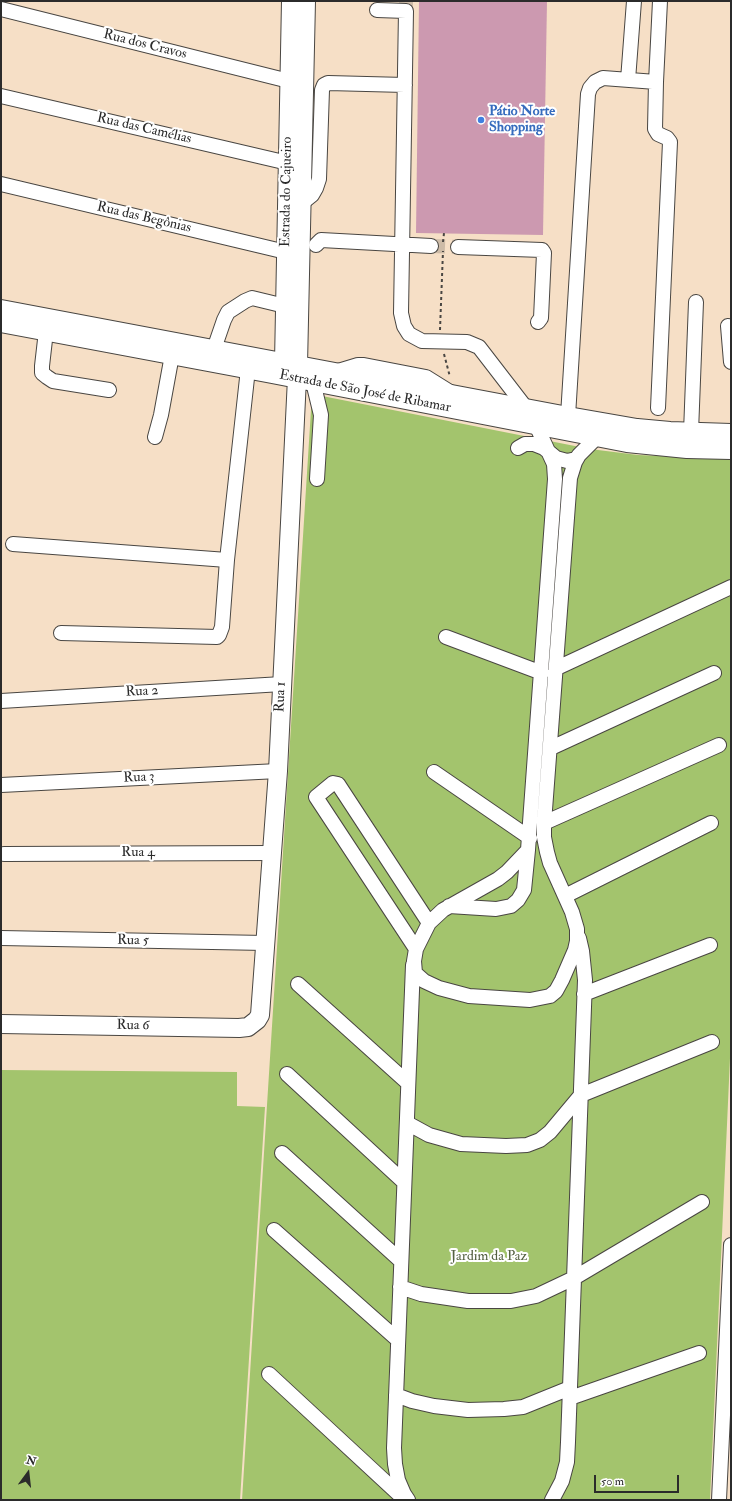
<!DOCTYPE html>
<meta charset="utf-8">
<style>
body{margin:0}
#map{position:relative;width:732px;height:1501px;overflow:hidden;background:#f6dfc6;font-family:"IM FELL Double Pica",serif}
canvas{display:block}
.frame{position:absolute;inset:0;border:2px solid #2b2b2b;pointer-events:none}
.north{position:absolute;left:8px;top:1453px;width:40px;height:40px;-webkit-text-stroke:3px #fff;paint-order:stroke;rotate:15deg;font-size:11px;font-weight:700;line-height:16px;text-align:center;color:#2b2b2b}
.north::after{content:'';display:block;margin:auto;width:14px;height:18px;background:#2b2b2b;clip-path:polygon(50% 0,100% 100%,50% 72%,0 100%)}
.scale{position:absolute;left:594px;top:1475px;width:85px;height:18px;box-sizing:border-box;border:2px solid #2b2b2b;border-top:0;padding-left:5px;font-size:12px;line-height:14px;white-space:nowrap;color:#2b2b2b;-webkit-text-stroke:3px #fff;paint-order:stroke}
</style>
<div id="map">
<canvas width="732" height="1501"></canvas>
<div class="frame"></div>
<div class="north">N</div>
<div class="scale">50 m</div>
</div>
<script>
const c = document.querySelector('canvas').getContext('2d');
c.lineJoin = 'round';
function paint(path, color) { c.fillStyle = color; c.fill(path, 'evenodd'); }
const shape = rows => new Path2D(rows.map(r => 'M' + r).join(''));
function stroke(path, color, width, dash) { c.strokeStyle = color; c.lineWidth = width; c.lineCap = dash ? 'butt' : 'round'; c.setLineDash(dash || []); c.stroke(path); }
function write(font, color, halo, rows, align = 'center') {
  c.font = font + ' "IM FELL Double Pica",serif'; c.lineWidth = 4; c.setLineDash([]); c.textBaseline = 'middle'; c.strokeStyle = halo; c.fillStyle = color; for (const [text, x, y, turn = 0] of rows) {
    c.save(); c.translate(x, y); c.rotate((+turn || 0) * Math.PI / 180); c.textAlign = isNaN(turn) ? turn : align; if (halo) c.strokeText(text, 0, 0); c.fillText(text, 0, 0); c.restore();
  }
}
const green = shape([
 [312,394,590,449,638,455,731,459,731,1036,710,1500,242,1500],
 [1,1070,237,1072,237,1106,265,1107,240,1500,1,1500]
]);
const building = shape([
 [419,1,547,1,543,235,416,233]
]);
const minorTunnel = shape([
 [406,8,406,1],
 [431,246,458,247]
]);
const path = shape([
 [443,242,444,233],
 [440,330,443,251],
 [444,354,450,377]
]);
const minor = shape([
 [1,9,289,81],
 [377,10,406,11,401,313,404,326,409,334,422,341,467,342,479,347,526,408],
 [628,80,634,1],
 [1,96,288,163],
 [1,184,286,252],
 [302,203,312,195,316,188,319,179,322,90,324,85,328,83,405,85],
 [316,245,321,240,431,246],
 [458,247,542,250,544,253,541,318,538,322],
 [728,326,731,362],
 [46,331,42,366,42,373,47,377,53,381,109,390],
 [214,349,224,320,228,312,245,301,252,298,285,306],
 [335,372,358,365,364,365,426,377,450,392],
 [313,382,321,415,317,479],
 [658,408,670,142,667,138,658,134,655,129,656,82,660,1],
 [568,416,588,94,590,88,595,82,603,78,656,82],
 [536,425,554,464,555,479,528,850,507,872,498,879,443,910,429,923,416,949,414,961,415,973,424,981,439,988,469,996,530,1000,550,996,556,991,562,980,575,950,577,941,577,929,572,912,550,863,547,852,544,837,544,823,570,478,575,462,579,455,597,437],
 [691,432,696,302],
 [155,437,161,415,172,355],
 [518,448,525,444,534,444,544,448,556,458,567,461,576,459,579,455],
 [13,544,227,560],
 [61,633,217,637,219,635,222,627,227,560,248,369],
 [446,637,542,673],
 [557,668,731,587],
 [1,701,282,684],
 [551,748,714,673],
 [434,772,530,838],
 [1,785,278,771],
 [544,823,719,745],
 [4,854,272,853],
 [565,896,711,823],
 [449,906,496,909,511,906,518,900,524,890,528,850],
 [1,938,265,943],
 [416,949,316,797,333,783,338,784,429,923],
 [298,984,408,1083],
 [584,994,710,945],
 [287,1074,404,1182],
 [407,1123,429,1135,461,1144,506,1146,527,1145,540,1140,550,1132,581,1095,712,1042],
 [282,1153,401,1261],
 [274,1230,398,1340],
 [400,1287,421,1294,468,1301,511,1301,536,1296,574,1278,702,1202],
 [269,1374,404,1499],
 [396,1395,412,1401,434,1406,468,1410,504,1409,523,1407,570,1388],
 [570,1398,699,1353],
 [408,1500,404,1494,398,1480,395,1464,394,1448,413,965],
 [552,1500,562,1481,567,1462,568,1442,585,980,582,951,579,938],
 [719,1500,731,1245]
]);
const major = shape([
 [291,1,284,362,291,372],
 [1,309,568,416,637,428,670,431,731,433],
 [1,323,272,374,627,443,687,449,731,450],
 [298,365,306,1],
 [1,1024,239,1028,248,1027,257,1020,260,1015,278,771,297,378]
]);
const markers = [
 [481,120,4,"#3f7fe0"]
];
const streetNames = [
 ["Rua dos Cravos",145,45,14],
 ["Rua das Camélias",144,129,13],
 ["Estrada do Cajueiro",287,192,-89],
 ["Rua das Begônias",144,218,13],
 ["Estrada de São José de Ribamar",365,392,11],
 ["Rua 2",142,692,-3],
 ["Rua 1",281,697,-87],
 ["Rua 3",139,778,-3],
 ["Rua 4",138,853],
 ["Rua 5",133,941,1],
 ["Rua 6",133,1026,1]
];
const shopNames = [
 ["Pátio Norte",489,112],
 ["Shopping",489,128]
];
const parkNames = [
 ["Jardim da Paz",489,1257]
];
paint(green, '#a3c46d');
paint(building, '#cc99b0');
stroke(minorTunnel, '#cdbba7', 14, [14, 7]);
stroke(minor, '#494642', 16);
stroke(major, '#494642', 20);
stroke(path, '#494642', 2, [3, 3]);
stroke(minor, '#fff', 14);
stroke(major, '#fff', 18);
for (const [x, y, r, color] of markers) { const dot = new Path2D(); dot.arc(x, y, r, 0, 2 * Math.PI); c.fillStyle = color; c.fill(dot); stroke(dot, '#fff', 1.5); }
write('14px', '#2b2b2b', '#fff', streetNames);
write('bold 14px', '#366cbe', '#fff', shopNames, 'left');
write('14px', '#556142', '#fff', parkNames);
</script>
